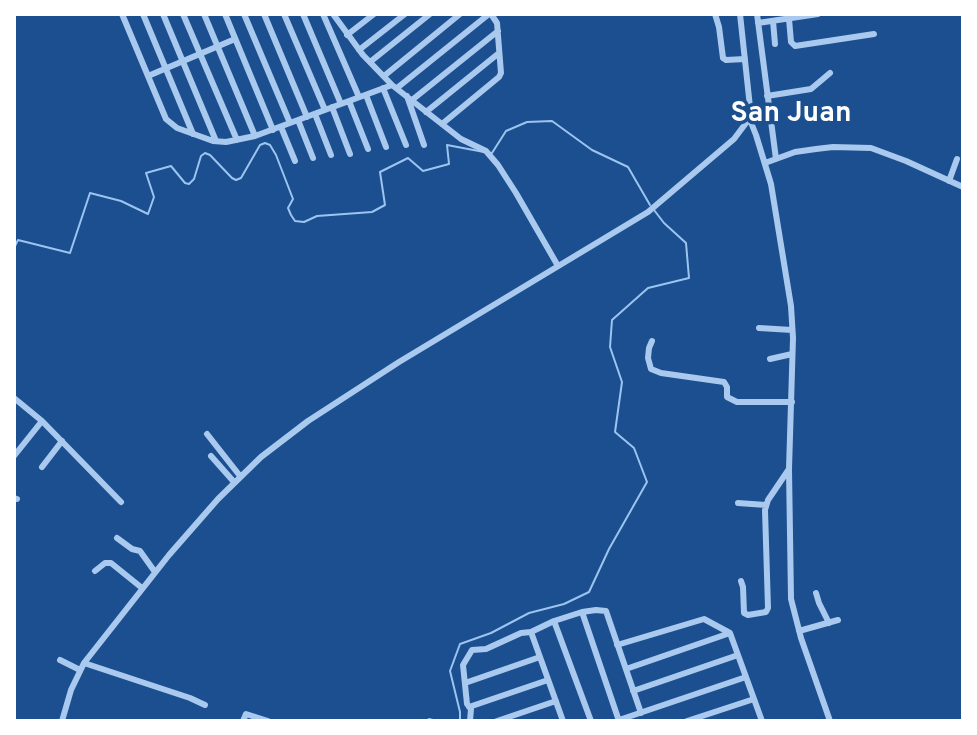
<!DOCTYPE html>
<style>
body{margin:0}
#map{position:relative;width:977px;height:735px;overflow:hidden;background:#1b4f8f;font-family:Overpass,sans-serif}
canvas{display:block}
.frame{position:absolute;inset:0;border:16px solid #fff;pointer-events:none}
</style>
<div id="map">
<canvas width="977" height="735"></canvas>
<div class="frame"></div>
</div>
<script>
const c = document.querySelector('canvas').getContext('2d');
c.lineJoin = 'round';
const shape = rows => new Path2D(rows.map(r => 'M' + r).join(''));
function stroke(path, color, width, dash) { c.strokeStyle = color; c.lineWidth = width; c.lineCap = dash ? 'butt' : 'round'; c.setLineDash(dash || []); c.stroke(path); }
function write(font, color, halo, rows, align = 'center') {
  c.font = font + ' Overpass,sans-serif'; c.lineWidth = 7; c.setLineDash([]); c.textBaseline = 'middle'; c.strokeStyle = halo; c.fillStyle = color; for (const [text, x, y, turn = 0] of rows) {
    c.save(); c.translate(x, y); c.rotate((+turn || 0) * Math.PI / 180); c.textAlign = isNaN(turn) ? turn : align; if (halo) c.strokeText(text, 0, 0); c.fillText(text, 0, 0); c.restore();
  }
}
const stream = shape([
 [490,153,492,153,506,131,527,122,552,121,592,150,628,167,650,205],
 [14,248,18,240,70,253,90,193,121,201,148,214,154,197,146,173,171,166,185,183,189,184,194,179,201,156,205,153,210,155,232,178,236,180,241,178,260,145,265,143,270,145,276,155,293,199,288,208,291,215,295,221,304,222,317,216,372,212,385,205,380,172,408,158,423,171,449,164,447,145,484,152],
 [426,721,429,719,437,721],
 [460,721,460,712,450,671,460,644,491,633,529,613,564,604,589,592,609,549,647,482,634,448,615,432,622,382,610,347,612,320,648,288,689,278,686,243,664,223,654,210]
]);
const minor = shape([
 [122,14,166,119,177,128,213,141,226,142,255,136,392,85],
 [143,14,193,134],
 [163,14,216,141],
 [183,14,237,140],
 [204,14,255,136],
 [225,14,273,130],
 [244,14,290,123],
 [264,14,307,117],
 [284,14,325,110],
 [303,14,341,104],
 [323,14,359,97],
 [333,14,363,55,392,85,461,139,486,151,498,165,516,193,558,266],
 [715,14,719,27,723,58,726,60,745,59],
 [757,14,776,159],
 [789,19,791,42,795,46,874,34],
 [773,21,775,44],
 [758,23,818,14],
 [347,35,374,14],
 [359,50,405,14],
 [370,62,430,14],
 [148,76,235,39],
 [384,76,460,14],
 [383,88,406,145],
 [397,88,489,14],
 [366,95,386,147],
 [407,96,424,145],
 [767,96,811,89,830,73],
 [412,100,498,31],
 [349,101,368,149],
 [332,107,350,154],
 [426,112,499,53],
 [315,114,331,155],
 [748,115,756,135,771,184,791,306,793,338,789,469,791,599,801,638,830,721],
 [298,120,313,158],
 [442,124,499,77,501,73,497,23,491,14],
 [281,127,295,161],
 [765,163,795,152,816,149,833,147,871,148,906,161,963,187],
 [949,181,957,159],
 [759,328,792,330],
 [652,341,649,348,648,358,651,369,661,373,724,382,727,387,727,397,737,402,792,402],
 [770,359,792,354],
 [14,398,42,421,121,502],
 [207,434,240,476],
 [14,456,42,421],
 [211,456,234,482],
 [42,467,62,441],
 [14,498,17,499],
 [738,503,766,505],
 [117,538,132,549,140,551,155,572],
 [95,571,105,563,111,563,142,588],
 [741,581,743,587,744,613,748,615,766,612,768,608,765,510,768,500,789,469],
 [816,593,819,603,829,623],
 [582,612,619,721],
 [554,621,591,721],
 [799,631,838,620],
 [531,632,563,721],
 [617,645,704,619,730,633,762,721],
 [60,660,80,670],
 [84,663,190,698,205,705],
 [626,669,730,633],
 [465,683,540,657],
 [633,691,738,655],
 [469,707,548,680],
 [619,720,746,677],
 [62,721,71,690,84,663,169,555,218,499,261,457,308,421,399,362,648,212,734,139,746,123,750,107,740,14],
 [243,721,246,714,268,721],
 [470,721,471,709,467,704,463,665,472,650,486,649,521,633,531,632,554,621,582,612,596,610,606,611,641,713],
 [497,721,556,701],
 [687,721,754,699]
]);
const quarterNames = [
 ["San Juan",791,115]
];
stroke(stream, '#9cc4f0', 2);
stroke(minor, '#a9c9ee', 6);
write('bold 28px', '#fff', '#1b4f8f', quarterNames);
</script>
